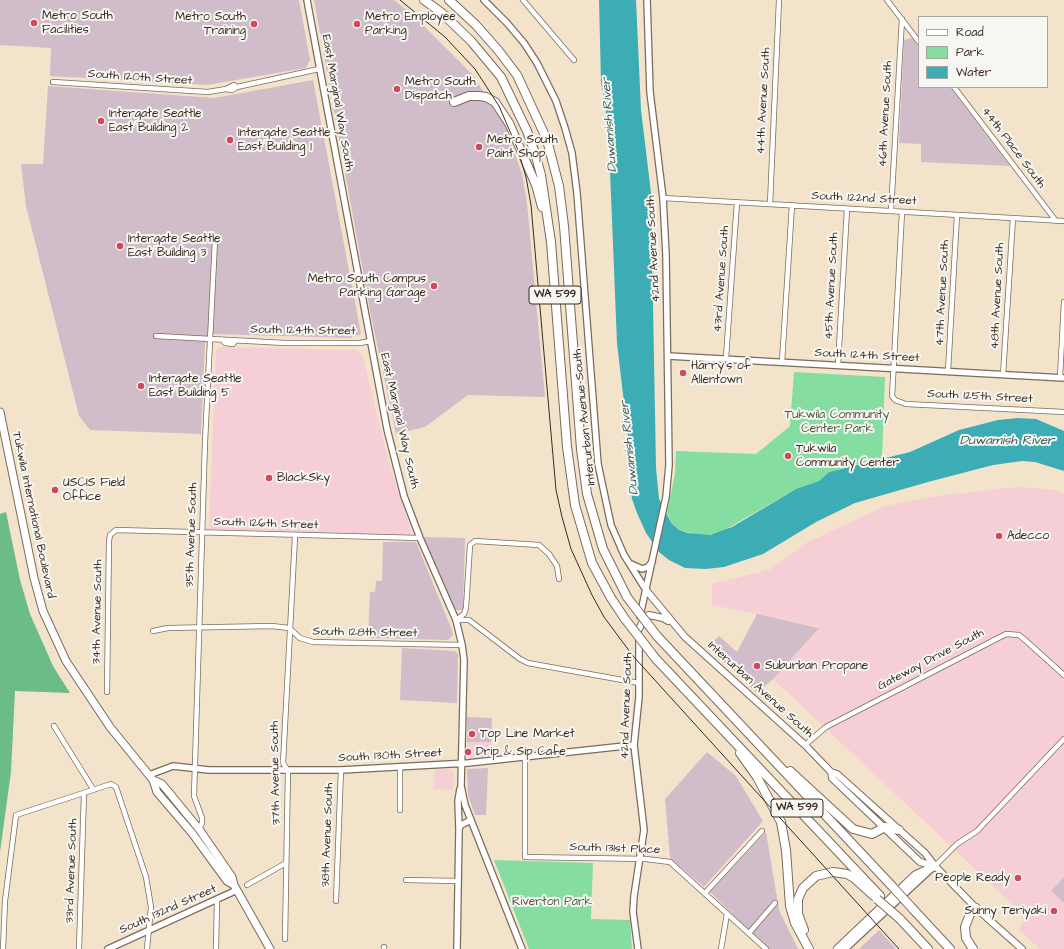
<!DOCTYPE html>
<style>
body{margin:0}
#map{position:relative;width:1064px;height:949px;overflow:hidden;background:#f3e3cb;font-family:"Architects Daughter",sans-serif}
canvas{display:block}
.legend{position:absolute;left:918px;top:16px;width:130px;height:72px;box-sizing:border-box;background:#f6f6f2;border:1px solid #aba49d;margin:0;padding:5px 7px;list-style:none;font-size:12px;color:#3b2a1e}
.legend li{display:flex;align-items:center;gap:8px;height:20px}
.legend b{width:20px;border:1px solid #aba49d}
</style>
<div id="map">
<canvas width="1064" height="949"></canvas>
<ul class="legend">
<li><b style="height:5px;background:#fff"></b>Road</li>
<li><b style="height:11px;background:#85dda1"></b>Park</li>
<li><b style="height:11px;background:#3cadb4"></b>Water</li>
</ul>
</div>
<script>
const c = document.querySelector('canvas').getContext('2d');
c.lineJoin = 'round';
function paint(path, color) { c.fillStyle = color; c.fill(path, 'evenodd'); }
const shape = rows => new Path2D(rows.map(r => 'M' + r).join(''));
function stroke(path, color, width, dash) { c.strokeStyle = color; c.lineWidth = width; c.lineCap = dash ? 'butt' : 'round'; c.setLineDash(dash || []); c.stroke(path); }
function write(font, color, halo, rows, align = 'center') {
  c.font = font + ' "Architects Daughter",sans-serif'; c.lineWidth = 4; c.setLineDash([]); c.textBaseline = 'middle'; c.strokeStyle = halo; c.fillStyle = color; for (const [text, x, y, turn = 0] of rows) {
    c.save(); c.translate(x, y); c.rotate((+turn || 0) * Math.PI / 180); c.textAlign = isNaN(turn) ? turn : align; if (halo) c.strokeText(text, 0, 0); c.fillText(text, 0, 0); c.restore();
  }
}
const built = shape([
 [220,347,355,350,359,352,363,357,388,460,412,533,410,535,210,529,209,525,216,350],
 [1017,487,1056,490,1064,493,1064,877,1051,891,1064,903,1064,949,1040,949,1018,929,1027,918,773,679,819,627,712,605,712,584,771,569,806,543,885,506,943,495],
 [467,742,491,742,491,757,470,758,466,756],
 [435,769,447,769,454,772,453,790,434,789]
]);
const industrial = shape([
 [0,0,299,0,310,60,306,68,207,85,50,76,51,48,0,45],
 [314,0,394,0,414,16,472,74,504,123,522,174,527,203,545,397,468,395,425,427,396,434,370,311],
 [912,38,919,47,919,87,950,87,1010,166,921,162,921,144,899,143,904,40],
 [313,80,361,334,349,338,212,334,205,344,201,434,90,430,79,416,26,206,21,164,43,164,48,86,214,98],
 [423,537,465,538,463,610,456,610],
 [383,542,416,542,452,630,453,635,448,640,368,638,370,592,375,592,376,581,382,581],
 [757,614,819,628,773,679,757,693,708,647,719,636,737,652],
 [402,648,455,651,458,654,457,703,400,700],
 [467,717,492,718,491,742,467,742],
 [707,752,736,776,763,821,704,887,670,858,665,799],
 [488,768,486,815,475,815,468,795,467,769],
 [766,832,779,910,798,949,768,949,710,892],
 [1064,877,1064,903,1051,891],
 [879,930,896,949,859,949]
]);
const green = shape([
 [794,372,885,377,882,458,829,472,819,481,796,489,721,532,704,536,679,530,672,524,667,512,675,474,676,451,756,454,790,426],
 [494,860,593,863,591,919,630,920,632,949,529,949]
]);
const forest = shape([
 [6,512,20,580,30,614,53,666,70,693,15,691,11,772,0,852,0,514]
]);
const water = shape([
 [599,0,636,0,641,110,651,193,656,468,659,499,672,524,679,530,688,533,710,535,732,527,796,489,819,481,829,472,910,452,959,430,998,420,1018,418,1036,419,1064,431,1064,471,1035,462,1022,461,993,465,928,482,855,503,816,522,763,554,724,567,706,569,685,568,669,560,659,552,646,533,637,513,632,499,630,481,629,446,617,343,609,146,605,102,601,83]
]);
const minor = shape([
 [523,0,574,60],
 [887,0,919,42],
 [53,82,208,92,226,89,232,90,237,87,319,69],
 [954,87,1056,221],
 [226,89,234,85,237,87],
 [663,198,1064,221],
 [770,204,779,0],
 [891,211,902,19],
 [902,212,893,379,892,396,895,400,906,404,1064,412],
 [156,336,285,343,360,343,370,341],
 [222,340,225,343,233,344,235,341],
 [726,358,737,202],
 [782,362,792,205],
 [838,365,847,209],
 [948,371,957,215],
 [1003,375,1013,218],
 [1060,377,1064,302],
 [456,620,469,620,520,659,528,663,639,683],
 [456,620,464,614,466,608,470,545,475,541,539,545,549,554,557,566,559,579],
 [153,631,168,628,272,626,289,628,300,638,313,642,462,645],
 [107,692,109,541,110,535,116,530,420,538],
 [54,726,93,789],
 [805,745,826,727,1006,634,1019,635,1025,640,1064,675],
 [525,758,525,857,646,859,670,862,766,949],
 [400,767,400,810],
 [199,829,202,823,202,818,194,796,205,442,215,240],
 [935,866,957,844,977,831,1064,739],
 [406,880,458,881],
 [247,885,286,863],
 [705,893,762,831],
 [336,901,341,770],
 [749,933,775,903],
 [285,939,288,771,283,763,295,536],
 [384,947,384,949],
 [3,949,5,901,16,815,111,784,116,787,146,877,151,907,147,949],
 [79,949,84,793],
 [216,949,217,900],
 [721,949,727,914]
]);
const tertiary = shape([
 [307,0,387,429,404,496,420,538,456,620,462,645,464,660,461,786,465,805,522,949],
 [484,0,507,23,524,43,537,63,556,101,565,128,572,153,577,193,598,464,611,525,624,555,646,590],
 [668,356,1064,378],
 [631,564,642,569,648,567,652,562],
 [640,616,666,497,669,465,666,255,663,198,650,92,647,0],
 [149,775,173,766,209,770,341,770,468,763,634,745],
 [459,829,458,801,460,789],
 [108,949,237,890],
 [457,949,459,829,461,825,471,820],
 [638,949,633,912,634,896,644,830,634,745,639,697,639,636],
 [845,949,930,870]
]);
const secondary = shape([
 [646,590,685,637,805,745,831,772,837,774,925,853,935,866,976,908,1022,949],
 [639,629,645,617,649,615,663,618,668,621],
 [831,772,832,778,920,862,935,866]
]);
const primary = shape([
 [0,412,34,578,43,611,66,661,110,727,153,780,157,792,192,833,227,881,234,885,270,949],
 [153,780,162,784,199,829,232,877,234,885]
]);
const motorway = shape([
 [424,0,442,13,471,41,501,77,527,131,535,153,541,175,551,242,567,447,575,505,592,563,611,598,625,619],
 [449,0,476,25,498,50,517,75,547,140,559,186,564,226,581,449,587,494,603,549,627,597],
 [454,102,469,96,479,96,486,97,495,102,509,123,536,185,542,207],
 [657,636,891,885],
 [656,659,880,896],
 [740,753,757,777,781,822,786,850,790,906,795,923,809,949],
 [790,771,853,829,872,834,885,827,899,830],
 [912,908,950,949],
 [900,919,928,949],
 [804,930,798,914,798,899,803,888,816,876,833,872,847,874,854,878,874,896],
 [838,949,916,875,935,866],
 [973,949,966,938,965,927,970,914,976,908]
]);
const tram = shape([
 [400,0,445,37,475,69,499,106,518,150,526,177,531,205,556,490,562,517,571,549,592,595,604,617,633,656,899,949]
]);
const motorwayBridge = shape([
 [627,597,657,636],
 [625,619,656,659],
 [891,885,912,908],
 [877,899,900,919]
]);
const markers = [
 [34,23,4,"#d1495b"],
 [254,24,4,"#d1495b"],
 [357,24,4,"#d1495b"],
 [397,89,4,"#d1495b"],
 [101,121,4,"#d1495b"],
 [230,140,4,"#d1495b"],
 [479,147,4,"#d1495b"],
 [120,246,4,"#d1495b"],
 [434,286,4,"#d1495b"],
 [683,373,4,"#d1495b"],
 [141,386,4,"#d1495b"],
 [788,456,4,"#d1495b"],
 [269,478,4,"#d1495b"],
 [55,490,4,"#d1495b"],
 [999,536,4,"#d1495b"],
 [757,666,4,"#d1495b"],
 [472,734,4,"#d1495b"],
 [468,752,4,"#d1495b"],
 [1018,878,4,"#d1495b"],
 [1054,911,4,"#d1495b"]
];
const shields = [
 [555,295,52],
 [797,808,52]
];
const shieldNames = [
 ["WA 599",555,295],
 ["WA 599",797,808]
];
const poiNames = [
 ["Metro South",42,16],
 ["Facilities",42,30],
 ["Metro South",246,17,"right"],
 ["Training",246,31,"right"],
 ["Metro Employee",365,17],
 ["Parking",365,31],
 ["Metro South",405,82],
 ["Dispatch",405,96],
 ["Intergate Seattle",109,114],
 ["East Building 2",109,128],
 ["Intergate Seattle",238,133],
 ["East Building 1",238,147],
 ["Metro South",487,140],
 ["Paint Shop",487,154],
 ["Intergate Seattle",128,239],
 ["East Building 3",128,253],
 ["Metro South Campus",426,279,"right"],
 ["Parking Garage",426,293,"right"],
 ["Harry's of",691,366],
 ["Allentown",691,380],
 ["Intergate Seattle",149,379],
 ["East Building 5",149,393],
 ["Tukwila",796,449],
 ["Community Center",796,463],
 ["BlackSky",277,478],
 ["USCIS Field",63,483],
 ["Office",63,497],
 ["Adecco",1007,536],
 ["Suburban Propane",765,666],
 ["Top Line Market",480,734],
 ["Drip & Sip Cafe",476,752],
 ["People Ready",1010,878,"right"],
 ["Sunny Teriyaki",1046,911,"right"]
];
const streetNames = [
 ["South 120th Street",140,78,4],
 ["44th Avenue South",764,101,-87],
 ["East Marginal Way South",337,103,80],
 ["46th Avenue South",886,114,-87],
 ["44th Place South",1013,148,53],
 ["South 122nd Street",864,199,3],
 ["42nd Avenue South",654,249,-93],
 ["43rd Avenue South",722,279,-86],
 ["45th Avenue South",832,286,-87],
 ["47th Avenue South",943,293,-87],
 ["48th Avenue South",998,296,-87],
 ["South 124th Street",303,331,1],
 ["South 124th Street",867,356,3],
 ["South 125th Street",980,397,3],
 ["Interurban Avenue South",585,417,-96],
 ["East Marginal Way South",399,421,77],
 ["Tukwila International Boulevard",33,515,78],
 ["South 126th Street",266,524,2],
 ["35th Avenue South",192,535,-88],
 ["34th Avenue South",98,612,-89],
 ["South 128th Street",365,633,1],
 ["Gateway Drive South",931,660,-28],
 ["Interurban Avenue South",760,690,42],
 ["42nd Avenue South",627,706,-88],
 ["South 130th Street",390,756,-3],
 ["37th Avenue South",276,773,-91],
 ["38th Avenue South",328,835,-88],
 ["South 131st Place",615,849,2],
 ["33rd Avenue South",72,871,-88],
 ["South 132nd Street",168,910,-24]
];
const parkNames = [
 ["Tukwila Community",837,415],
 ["Center Park",837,429],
 ["Riverton Park",552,902]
];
const waterNames = [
 ["Duwamish River",610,125,-94],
 ["Duwamish River",1007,441],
 ["Duwamish River",630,448,-96]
];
paint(built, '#f6cfd6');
paint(industrial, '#d1bdc9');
paint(green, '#85dda1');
paint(forest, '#6cbc87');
paint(water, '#3cadb4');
stroke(minor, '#7b6b5b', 6);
stroke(tertiary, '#7b6b5b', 8);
stroke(secondary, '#7b6b5b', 8);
stroke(primary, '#7b6b5b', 9);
stroke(motorway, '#7b6b5b', 10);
stroke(minor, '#fff', 4.5);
stroke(tertiary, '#fff', 5.5);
stroke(secondary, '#fff', 6);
stroke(primary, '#fff', 7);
stroke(motorway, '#fff', 8);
stroke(tram, '#3b2a1e', 1);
stroke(motorwayBridge, '#7b6b5b', 10, []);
stroke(motorwayBridge, '#fff', 8);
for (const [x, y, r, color] of markers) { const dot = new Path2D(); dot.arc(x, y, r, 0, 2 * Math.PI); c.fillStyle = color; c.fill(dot); stroke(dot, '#f6f6f2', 1.5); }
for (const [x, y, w] of shields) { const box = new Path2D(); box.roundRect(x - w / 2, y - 9, w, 18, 3); c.fillStyle = '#f6f6f2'; c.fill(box); stroke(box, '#3b2a1e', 1); }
write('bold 11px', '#3b2a1e', null, shieldNames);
write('12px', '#3b2a1e', '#f6f6f2', poiNames, 'left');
write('12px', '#3b2a1e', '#f6f6f2', streetNames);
write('12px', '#4e573f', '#f6f6f2', parkNames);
write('italic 13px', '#3b5e5a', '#f6f6f2', waterNames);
</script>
